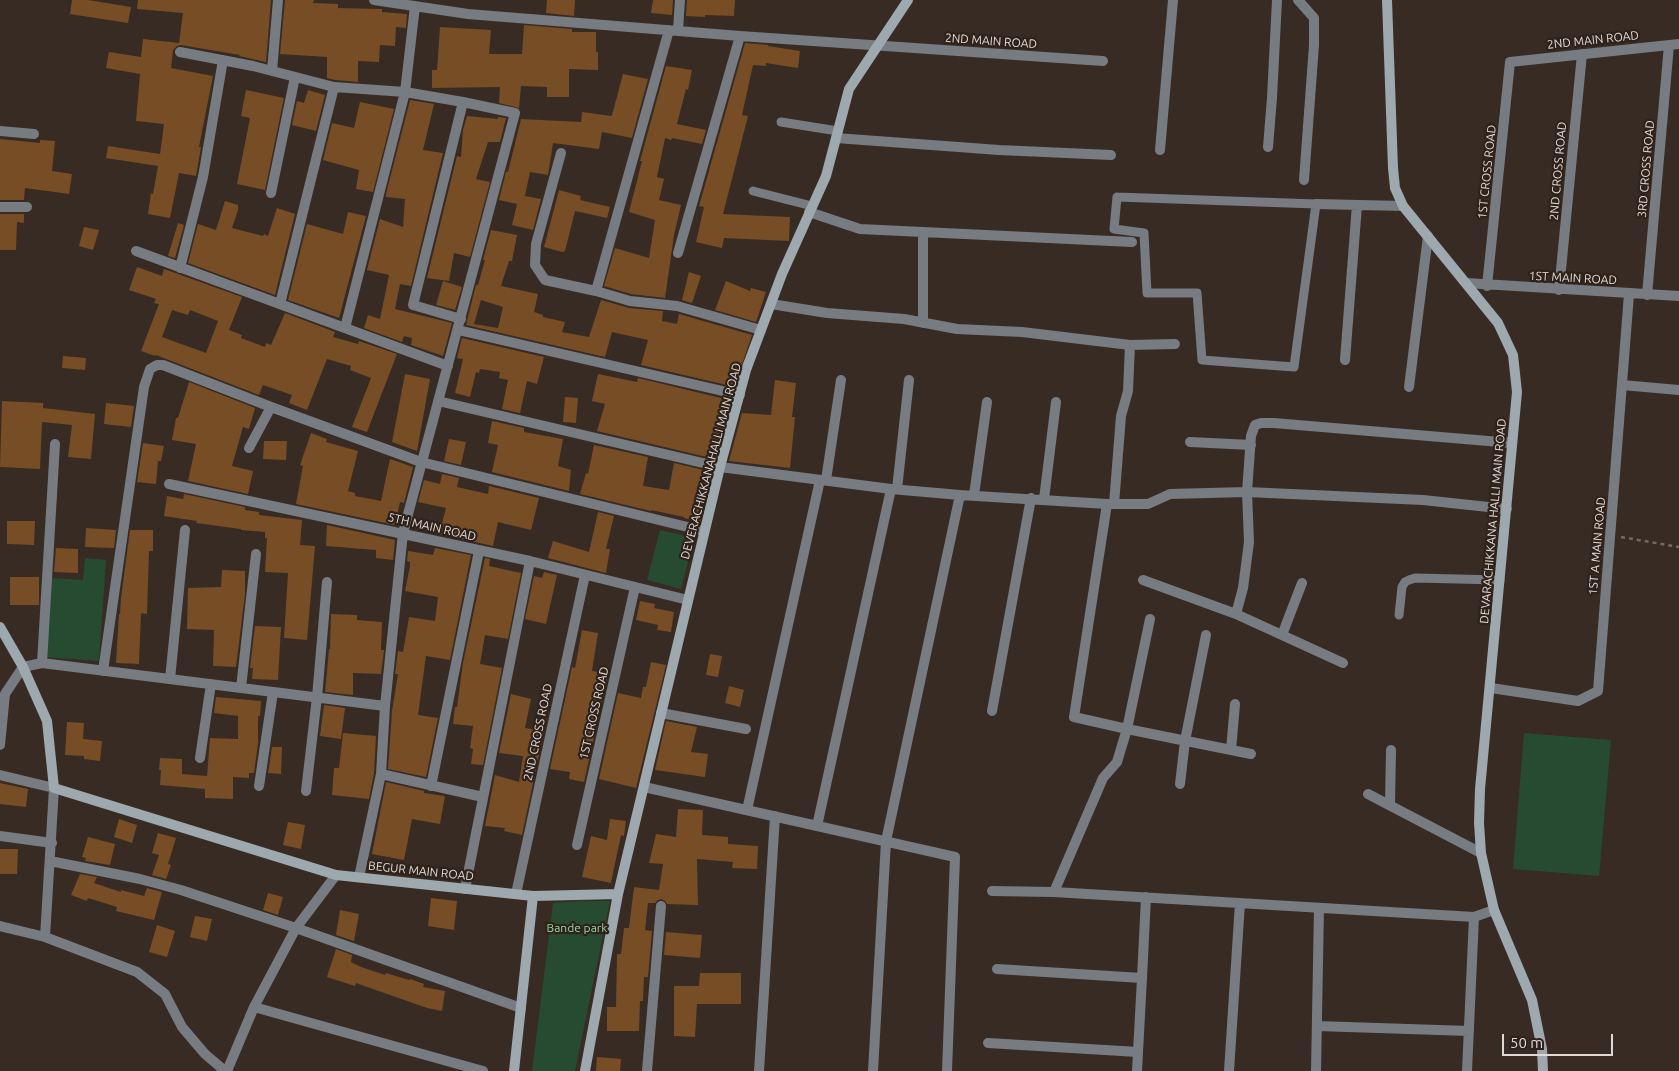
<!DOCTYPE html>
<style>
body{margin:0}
#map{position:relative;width:1679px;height:1071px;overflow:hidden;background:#382b24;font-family:Ubuntu,sans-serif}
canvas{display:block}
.scale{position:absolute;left:1502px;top:1034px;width:111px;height:22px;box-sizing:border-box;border:2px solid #e0d8d3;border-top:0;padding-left:6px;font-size:15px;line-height:18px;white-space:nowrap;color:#e0d8d3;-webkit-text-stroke:4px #2e221b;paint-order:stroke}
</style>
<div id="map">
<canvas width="1679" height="1071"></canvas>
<div class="scale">50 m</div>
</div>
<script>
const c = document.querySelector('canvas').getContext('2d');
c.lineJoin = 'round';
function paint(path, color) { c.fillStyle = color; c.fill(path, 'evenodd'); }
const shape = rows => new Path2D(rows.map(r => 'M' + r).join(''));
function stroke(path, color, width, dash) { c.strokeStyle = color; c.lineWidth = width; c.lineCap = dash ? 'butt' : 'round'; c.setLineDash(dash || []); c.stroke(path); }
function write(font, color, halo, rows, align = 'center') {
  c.font = font + ' Ubuntu,sans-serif'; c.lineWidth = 4.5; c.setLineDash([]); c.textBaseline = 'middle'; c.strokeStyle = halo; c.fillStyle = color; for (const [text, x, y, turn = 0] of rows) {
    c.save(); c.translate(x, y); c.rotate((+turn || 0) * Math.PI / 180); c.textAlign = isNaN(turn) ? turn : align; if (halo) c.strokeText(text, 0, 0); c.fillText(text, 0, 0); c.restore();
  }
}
const green = shape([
 [660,530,694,538,681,589,647,580],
 [85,558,106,560,99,661,44,657,50,578,83,580],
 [1524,733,1611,740,1599,876,1513,869],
 [580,901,610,901,575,1071,532,1071,553,903]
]);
const building = shape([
 [72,0,88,0,131,7,128,23,70,14],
 [138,0,271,0,266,62,239,56,240,55,181,45,177,46,173,50,171,68,213,76,199,147,201,147,196,176,179,173,170,218,148,214,151,193,153,194,158,166,106,158,108,146,160,154,164,124,136,121,140,74,106,68,109,52,141,57,143,39,179,43,183,13,137,9],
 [285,0,314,0,313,3,338,4,338,8,382,9,382,12,407,14,406,28,396,27,395,46,380,45,379,62,358,61,358,82,335,80,327,78,327,57,280,54],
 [547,0,575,0,574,16,546,13],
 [653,0,673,0,672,15,651,13],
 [687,0,735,0,734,16,705,15,705,17,686,16],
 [524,25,572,29,572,32,596,32,596,52,598,52,598,70,569,69,569,97,547,97,547,87,521,86,519,108,499,103,500,87,432,88,432,70,437,70,440,27,491,30,489,54,522,54],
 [745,43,768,45,768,46,800,51,798,68,766,63,766,66,753,65,742,115,748,116,723,214,790,217,789,241,724,238,722,248,696,242,704,207,699,206],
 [666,66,692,70,688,90,686,89,677,124,706,130,702,144,672,138,671,140,665,138,657,177,664,179,659,200,681,205,674,235,665,298,631,294,604,286,615,248,649,258,655,220,629,212,642,161,640,161],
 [623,74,648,79,632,138,602,132,599,149,553,143,548,175,530,172,525,196,541,199,533,230,512,225,517,204,499,200,506,172,508,172,521,119,581,122,582,112,611,116,612,115],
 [246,90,284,98,265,190,237,184,250,118,241,116],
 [308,90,325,95,316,131,292,125,297,101,304,103],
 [410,100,434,104,423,150,443,153,411,286,400,284,395,309,452,323,443,356,411,345,412,338,404,336,402,342,364,328,368,315,380,319,389,275,367,270,380,219,403,227,405,199,386,197,386,194],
 [360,102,394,109,373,192,356,189,359,170,323,160,332,123,354,128],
 [467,116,498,119,498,117,506,118,500,142,488,142,476,179,490,182,470,257,454,253,449,281,427,278,457,156,461,157,463,130],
 [0,139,40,143,40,140,55,141,52,171,72,174,69,194,25,188,24,200,0,200],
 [559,190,581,196,580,200,610,207,607,218,575,211,565,251,562,252,544,247],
 [225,201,238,205,238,210,232,228,263,236,264,234,268,236,277,208,295,214,275,295,188,263,198,224,216,230],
 [348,212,366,216,339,318,288,300,307,224,343,234],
 [0,214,24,214,24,223,17,222,16,250,0,250],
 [178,223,184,225,175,258,168,256],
 [84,227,99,230,93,250,79,246],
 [491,230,517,235,512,261,509,261,501,286,538,294,534,312,543,315,543,317,565,322,562,332,589,337,601,300,629,308,663,311,662,321,677,324,679,314,752,335,735,385,732,384,731,386,641,365,648,340,612,332,605,357,466,325,476,285,478,285,485,260,483,260],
 [481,300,503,307,498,328,474,324],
 [137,267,162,276,164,269,242,297,229,330,242,335,241,338,265,347,266,343,271,345,285,313,335,332,333,337,358,344,359,341,397,354,367,432,352,427,371,378,350,370,351,366,327,359,307,410,289,403,292,395,263,385,259,395,156,355,155,356,141,351,159,304,154,303,156,299,129,290],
 [172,310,188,315,190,310,218,321,206,353,162,337],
 [689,272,701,276,692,303,682,300],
 [443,281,462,287,455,310,436,305],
 [726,281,750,291,751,288,766,292,756,322,715,310],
 [462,338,544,357,537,384,527,381,520,413,502,409,508,380,499,378,500,372,480,369,479,373,476,372,470,397,455,393,463,359,457,358],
 [63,356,86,358,85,370,62,368],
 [405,374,430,379,417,451,392,442],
 [598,374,637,382,638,378,729,400,728,412,715,459,597,431,605,404,592,401],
 [775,380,796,383,792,417,795,417,790,468,729,461,742,413,771,415],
 [189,382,255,408,249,429,243,427,232,466,253,471,248,494,188,481,196,444,172,440,176,418,178,418],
 [565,397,578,398,576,423,563,422],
 [2,401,43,403,43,408,95,414,91,459,68,457,72,425,42,422,40,469,0,467],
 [106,403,134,406,131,427,104,424],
 [492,421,524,428,524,432,563,439,558,466,571,470,569,491,492,472,498,445,488,443],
 [311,433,327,439,326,442,358,451,348,491,355,493,355,496,381,501,390,459,413,467,404,503,400,502,395,525,296,504,303,466,300,465],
 [449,439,466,442,461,465,444,461],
 [264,441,287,441,286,460,263,459],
 [143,443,164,446,161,461,158,461,156,484,137,482],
 [594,445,648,457,643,486,669,490,674,463,712,472,700,522,684,518,684,517,651,510,651,511,580,494,586,473,588,474],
 [442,474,459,478,457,487,488,494,489,486,539,498,531,530,498,522,493,546,439,534,446,508,418,502,424,480,440,484],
 [184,494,245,507,245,510,259,512,259,515,302,520,300,545,315,546,307,640,284,638,288,573,265,572,267,538,265,538,265,532,241,530,241,529,196,523,197,521,164,516,167,496,183,499],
 [598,512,614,516,606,549,610,549,606,573,548,558,553,541,589,552],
 [7,521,35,521,34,545,7,544],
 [327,525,395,540,393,560,376,558,376,550,326,546],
 [86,528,116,530,114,548,85,547],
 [130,530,153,530,153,551,149,551,147,614,141,613,139,664,116,663,119,614,120,614,121,598],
 [56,548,78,549,78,573,54,572],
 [435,548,471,555,450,660,426,656,418,715,438,718,426,777,388,769,392,711,398,674,395,674,398,651,403,652,409,617,435,621,438,597,405,591,410,566,410,562,407,561,408,551,433,555],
 [485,558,490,559,489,566,521,573,508,639,485,635,480,664,502,668,483,765,471,764,473,749,470,748,473,726,453,724,455,707,457,707,463,663],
 [222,570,245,571,245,594,236,667,213,666,214,630,187,629,188,588,221,587],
 [544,572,557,575,546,624,525,619,534,576,542,578],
 [10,577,39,577,39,605,10,605],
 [640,601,655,604,654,608,674,612,671,632,657,630,658,625,636,620],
 [331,614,357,615,357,620,382,622,381,650,384,650,381,674,353,673,353,695,325,692,329,649,330,649],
 [255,626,281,627,278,680,252,679,253,668,250,668],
 [582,630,598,633,592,671,608,674,584,782,569,779,570,772,550,769,572,667,575,668],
 [710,654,722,656,718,677,706,675],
 [651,662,666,665,636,788,599,779,618,693,641,698,643,687,646,687],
 [729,686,744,690,740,707,725,703],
 [511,694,531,699,525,728,544,731,522,835,504,831,505,828,485,826,495,775,519,782,523,756,499,753],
 [216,697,261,701,260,716,258,716,258,743,254,773,249,773,249,778,233,777,233,799,205,798,205,789,160,785,161,770,159,770,160,758,182,759,182,774,207,776,210,738,238,739,238,716,214,713],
 [324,705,345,708,341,739,320,736],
 [666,721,697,727,691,752,708,754,705,777,655,770],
 [67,722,84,723,83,739,102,741,100,761,84,759,84,756,65,755],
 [343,733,376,736,374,773,369,799,332,795,334,768,339,768],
 [272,747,282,747,281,774,268,773],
 [386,782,424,791,424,793,445,796,440,824,412,819,404,860,372,854],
 [0,783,28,789,26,807,0,804],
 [678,809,703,810,702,835,728,837,728,844,758,846,757,869,732,868,733,862,697,859,698,905,667,904,665,901,661,899,658,900,655,903,648,903,645,930,652,931,648,977,644,977,643,1001,640,1001,639,1031,607,1031,607,1007,616,1007,617,954,621,954,624,928,629,928,634,887,659,890,663,864,649,863,656,834,676,837],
 [119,819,137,825,132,843,114,837],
 [610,819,626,821,624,836,621,835,611,883,582,877,591,836,607,840],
 [288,822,305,825,301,849,283,845],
 [158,833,176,838,168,864,171,865,166,879,152,875,159,855,152,853],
 [88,837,115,844,110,865,85,861,86,858,82,857],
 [0,849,18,849,17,874,0,874],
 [80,874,97,877,94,883,121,892,121,890,144,896,147,888,162,892,154,920,116,911,117,907,88,898,87,901,71,895],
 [268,893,283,897,278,915,263,910],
 [431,898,457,901,454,930,428,926],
 [340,910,359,914,354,941,336,935],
 [195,916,212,919,207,941,190,937],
 [157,925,175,931,167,957,149,952],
 [666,932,702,935,700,958,664,955],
 [336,949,352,955,351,962,361,967,385,975,386,973,409,980,410,979,424,984,423,987,445,991,442,1011,427,1008,356,983,355,986,327,977],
 [700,973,741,973,741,1004,697,1004,695,1037,674,1036,674,986,699,986],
 [597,1057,621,1059,620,1071,596,1071]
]);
const path = shape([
 [1621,537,1679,547]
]);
const lane = shape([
 [781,122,838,131],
 [753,191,812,206],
 [1117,197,1316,204,1294,367,1202,360,1197,293,1147,293,1144,233,1114,229,1117,197],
 [1399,615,1402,587,1405,582,1409,580,1415,578,1500,580]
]);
const street = shape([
 [374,0,468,14,740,36,1103,61],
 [1298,0,1314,18,1314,45,1304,180],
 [678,30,680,0],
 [180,52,253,66,334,87,405,92,463,102,515,113,403,533,385,706,381,774,359,877],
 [272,71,278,0],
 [0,131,34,134],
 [836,138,999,150,1111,155],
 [1268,147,1272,98,1277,0],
 [1160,150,1173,0],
 [561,153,536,244,535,265,545,280,596,291,630,301,677,306,761,330],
 [271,193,295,77],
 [1316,204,1403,206],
 [0,207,27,207],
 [809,212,860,229,1132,242],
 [923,232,923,323],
 [136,251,448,366],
 [678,253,740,36],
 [180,268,203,177,223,60],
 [1466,283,1679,296],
 [1487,286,1510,62,1679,44],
 [1559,290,1582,54],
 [596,291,669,30],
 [1647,295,1669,45],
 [280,304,334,87],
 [771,304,827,313,904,319,957,329,1022,332,1130,345,1128,391,1121,416,1114,504],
 [461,319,413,305,463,102],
 [345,328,405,92,415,6],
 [458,330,740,395],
 [1130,345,1175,344],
 [1345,360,1357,205],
 [1622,385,1679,390],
 [1409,387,1428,236],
 [438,401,720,467,891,489,960,495,1107,504,1148,504,1170,494,1247,492,1423,500,1507,509],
 [1190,442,1251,445],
 [249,448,271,407],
 [826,480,841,380],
 [169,484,530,561,688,600],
 [897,489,909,380],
 [974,495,987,402],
 [1044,499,1056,402],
 [1107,504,1074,717,1127,729,1251,754],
 [1143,580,1236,614,1343,663],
 [1236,614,1243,588,1249,542,1247,492,1251,436,1255,425,1261,423,1274,423,1512,443],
 [1282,635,1302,583],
 [42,663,55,444],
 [103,671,144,387,150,369,157,365,163,365,271,407,421,462,704,531],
 [170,679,185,530],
 [241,688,256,554],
 [1491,688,1578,701,1598,691,1629,294],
 [992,711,1031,498],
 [661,713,746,729],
 [0,745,5,694,23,667,42,663,385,706],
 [1231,750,1235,704],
 [200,758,211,684],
 [381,774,483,797],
 [0,775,54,788,45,937,0,926],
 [1180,784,1185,741,1206,635],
 [259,786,273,692],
 [431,786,479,551],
 [644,787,955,857,947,1071],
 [306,791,317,697,327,582],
 [1368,794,1481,853],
 [1390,805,1391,750],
 [747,810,820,480],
 [817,826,891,489],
 [0,836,52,843],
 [577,845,635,587],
 [50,861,140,879,181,890,296,928,521,1008],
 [465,889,530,561],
 [992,891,1054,892,1474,917,1494,910],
 [1054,892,1103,778,1117,762,1127,729,1150,619],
 [516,894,585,575],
 [45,937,137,972,165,994,182,1027,205,1054,225,1071],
 [997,969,1142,978,1146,897],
 [254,1007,483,1071],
 [1317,1026,1469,1031],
 [988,1043,1138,1052,1142,978],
 [227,1071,254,1007,296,928,336,875],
 [647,1071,661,906],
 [759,1071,775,816],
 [873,1071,886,841,960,495],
 [1137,1071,1138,1052],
 [1229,1071,1240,903],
 [1316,1071,1319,908],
 [1467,1071,1474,917]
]);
const secondary = shape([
 [1387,0,1393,168,1395,188,1403,206,1498,323,1513,355,1517,392,1480,789,1479,823,1481,853,1494,910,1532,1000,1542,1049,1543,1071],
 [0,627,23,667,47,721,54,788,336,875,533,896,618,894],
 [514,1071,533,896],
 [585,1071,618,894,720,467,746,370,782,274,826,176,849,89,908,0]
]);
const streetNames = [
 ["2ND MAIN ROAD",1593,40,-6],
 ["2ND MAIN ROAD",991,41,4],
 ["3RD CROSS ROAD",1646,169,-85],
 ["2ND CROSS ROAD",1558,171,-85],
 ["1ST CROSS ROAD",1487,172,-84],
 ["1ST MAIN ROAD",1573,278,3],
 ["DEVERACHIKKANAHALLI MAIN ROAD",711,461,-75],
 ["DEVARACHIKKANA HALLI MAIN ROAD",1493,521,-85],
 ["5TH MAIN ROAD",432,527,13],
 ["1ST A MAIN ROAD",1597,546,-85],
 ["1ST CROSS ROAD",594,713,-77],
 ["2ND CROSS ROAD",538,732,-78],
 ["BEGUR MAIN ROAD",421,871,6]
];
const parkNames = [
 ["Bande park",577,928]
];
paint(green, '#274b31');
paint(building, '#764d25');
stroke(path, '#746963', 2.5, [4, 4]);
stroke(lane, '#767c81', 9);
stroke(street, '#767c81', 10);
stroke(secondary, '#9ea8af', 10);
write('12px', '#e0d8d3', '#2e221b', streetNames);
write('12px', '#90d9a1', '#2e221b', parkNames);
</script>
